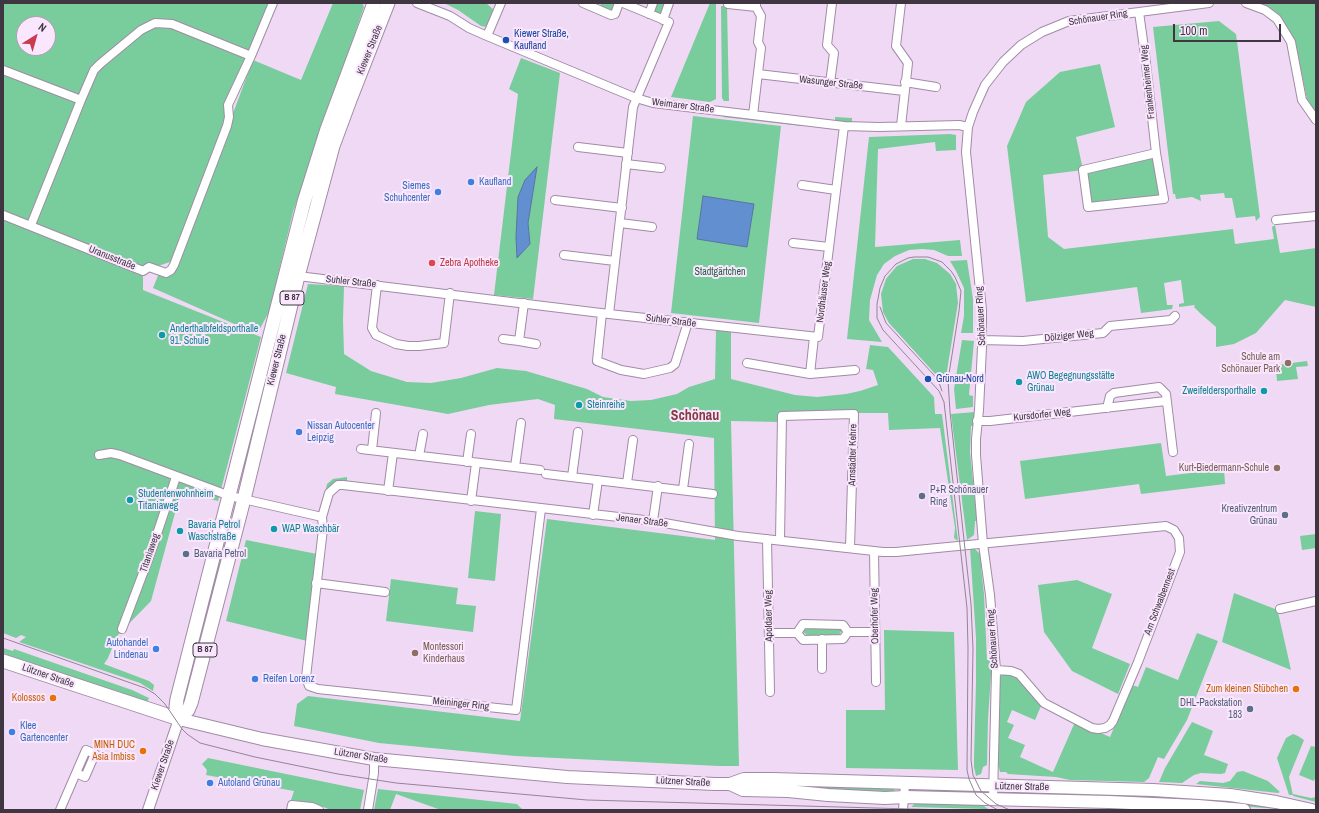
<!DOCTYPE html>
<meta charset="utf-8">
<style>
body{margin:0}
#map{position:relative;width:1319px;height:813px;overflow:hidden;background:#f0d9f4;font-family:"Archivo Narrow",sans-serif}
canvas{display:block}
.frame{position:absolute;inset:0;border:4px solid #3f3641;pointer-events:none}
.north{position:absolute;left:16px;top:16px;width:40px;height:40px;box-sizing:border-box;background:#fae7fe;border:1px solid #afa0b2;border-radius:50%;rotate:37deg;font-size:11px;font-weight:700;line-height:16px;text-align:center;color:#3f3641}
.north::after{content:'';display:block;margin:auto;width:14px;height:18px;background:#cb3b4f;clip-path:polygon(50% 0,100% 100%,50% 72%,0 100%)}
.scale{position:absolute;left:1173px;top:24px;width:108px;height:18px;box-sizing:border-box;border:2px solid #3f3641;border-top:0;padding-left:5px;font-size:12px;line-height:14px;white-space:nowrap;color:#3f3641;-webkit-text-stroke:3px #fae7fe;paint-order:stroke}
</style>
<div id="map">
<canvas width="1319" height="813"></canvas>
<div class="frame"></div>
<div class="north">N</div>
<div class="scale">100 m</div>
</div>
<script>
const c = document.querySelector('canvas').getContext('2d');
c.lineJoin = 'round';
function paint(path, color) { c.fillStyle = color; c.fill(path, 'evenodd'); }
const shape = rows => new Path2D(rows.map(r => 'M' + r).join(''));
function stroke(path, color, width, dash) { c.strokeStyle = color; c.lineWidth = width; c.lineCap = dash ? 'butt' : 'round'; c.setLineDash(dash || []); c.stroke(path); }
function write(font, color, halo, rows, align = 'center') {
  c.font = font + ' "Archivo Narrow",sans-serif'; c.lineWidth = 4; c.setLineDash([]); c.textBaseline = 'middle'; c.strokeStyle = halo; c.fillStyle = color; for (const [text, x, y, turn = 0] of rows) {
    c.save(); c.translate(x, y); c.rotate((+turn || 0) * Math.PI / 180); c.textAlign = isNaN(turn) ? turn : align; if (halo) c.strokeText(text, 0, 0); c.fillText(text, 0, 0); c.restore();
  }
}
const green = shape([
 [3,3,273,3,228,105,229,117,177,258,230,131,232,116,253,60,301,80,333,3,362,3,364,7,293,212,269,312,257,334,153,288,159,273,169,275,176,260,143,271,143,290,261,337,218,501,181,491,151,601,117,636,108,658,104,664,149,681,154,685,153,691,140,683,19,642,26,637,21,635,16,638,3,633],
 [24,24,48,24,48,48,24,48],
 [444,3,486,3,494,10,487,27,481,26,458,10],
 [601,3,614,4,612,12,600,7],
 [657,3,667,3,662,14,655,12,655,9],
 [710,3,716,3,716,99,710,102,671,97],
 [1258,3,1316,3,1316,114,1307,99,1295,41,1288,28,1279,17,1266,7],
 [721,6,727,6,729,101,724,101,722,98],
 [1219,21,1236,34,1260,217,1256,221,1255,216,1236,218,1232,198,1225,198,1224,193,1200,195,1201,201,1192,197,1176,199,1175,194,1173,194,1153,27],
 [521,58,560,73,533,299,494,295,518,94,509,89],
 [1100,64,1115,127,1076,137,1083,170,1156,153,1164,199,1088,207,1083,170,1043,175,1048,237,1064,249,1233,229,1235,244,1274,239,1272,227,1275,225,1280,253,1316,248,1316,307,1285,300,1256,333,1234,344,1216,347,1216,327,1201,314,1194,307,1195,305,1179,307,1179,304,1184,303,1181,280,1164,283,1167,305,1173,305,1172,309,1141,313,1137,287,1026,302,1007,146,1026,102,1060,72],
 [723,114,802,124,802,126,723,117],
 [693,116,781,126,759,323,671,313],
 [835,117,852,118,852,123,835,121],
 [950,134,956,135,956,150,936,151,935,142,878,149,875,247,960,240,962,256,948,256,934,250,922,249,909,250,895,256,884,264,877,275,870,300,869,320,882,342,847,339,869,137],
 [913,259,925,259,937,263,950,274,956,284,958,303,946,377,938,377,889,323,883,312,881,294,886,279,890,274,897,266],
 [967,260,973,299,973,333,961,333,964,316,964,288,956,271,950,261],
 [308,284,344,286,343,320,344,354,371,371,407,382,431,383,461,378,497,368,526,371,587,389,603,397,631,401,651,400,677,394,689,387,715,379,716,329,731,331,731,379,795,395,817,397,846,394,860,391,878,385,873,370,866,369,870,345,888,347,934,397,935,414,942,414,958,541,954,538,955,528,940,428,889,430,888,413,780,413,780,422,731,421,739,766,719,766,515,756,379,743,294,726,297,704,308,696,520,721,547,519,715,540,714,438,554,419,555,405,538,399,489,405,448,414,335,394,336,387,286,373],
 [962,340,974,341,969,395,973,396,973,407,956,409,954,389],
 [1307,361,1308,366,1296,367,1298,379,1277,381,1276,370,1245,373,1245,369],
 [975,412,974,426,971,426,970,452,977,521,975,521,974,535,967,540,951,414],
 [1161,443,1166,476,1224,469,1225,484,1141,494,1139,484,1025,499,1020,461],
 [347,477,347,482,334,484,325,493,327,484,333,479],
 [475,511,501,514,495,581,468,578],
 [229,518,230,519,221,556,219,580,189,699,184,698],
 [1316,534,1316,548,1302,550,1300,536],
 [246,540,317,554,307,641,226,621],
 [970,548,975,549,980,554,983,567,981,567,984,594,987,660,992,660,988,719,987,765,983,767,981,774,976,776,974,767,974,758,976,683,976,638],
 [391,579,458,588,456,604,476,606,473,632,386,621],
 [1077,580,1112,594,1092,648,1130,664,1118,694,1072,671,1044,632,1038,585],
 [1234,593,1275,609,1278,612,1291,670,1222,642],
 [839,626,842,630,839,635,807,635,802,631,803,628],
 [884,630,954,632,958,770,846,768,846,710,885,710],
 [1197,633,1218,641,1187,720,1164,759,1158,757,1149,778,1144,782,1070,780,1056,777,1008,774,1006,772,1000,772,998,764,999,682,1000,677,1003,674,1015,675,1041,706,1035,720,1012,710,1007,722,1014,725,1008,738,1025,745,1020,757,1053,772,1075,722,1110,737,1132,685,1138,687,1146,667,1178,680],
 [3,648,13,651,14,649,132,690,149,698,147,702,10,656,3,653],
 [1192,722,1213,731,1204,755,1228,764,1225,773,1221,774,1201,773,1194,775,1182,783,1159,782,1165,768],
 [1293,734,1298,736,1304,740,1289,777,1293,795,1289,795,1277,758,1286,738],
 [1311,746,1316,747,1316,776,1314,781,1299,775],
 [208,758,364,790,360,810,331,810,313,803,291,800,294,791,206,775,207,770,202,764],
 [1243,771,1268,781,1280,792,1278,793,1196,784,1200,781,1223,783,1230,781,1237,772],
 [789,784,893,788,895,791,893,793,788,788],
 [378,789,517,804,523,810,441,810,396,794,390,810,374,810],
 [1068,791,1148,794,1148,800,1074,798],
 [1155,794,1190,795,1298,810,1155,801],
 [1293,794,1311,798,1316,797,1316,802,1293,796],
 [917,802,980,803,988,809,911,807]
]);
const water = shape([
 [537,167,528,223,530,244,517,258,516,237,518,197,525,180,537,167],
 [703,196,754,204,747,247,697,239,703,196]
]);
const minor = shape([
 [417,3,450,16,469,28,487,36,636,98,653,103,844,126,879,127,959,125,968,127],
 [583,3,611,15,615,14,619,3],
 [1246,3,1265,10,1277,19,1291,42,1302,100,1316,120],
 [728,4,756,7],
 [1139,12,1145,55,1156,153,1164,199,1088,207,1083,170,1156,153],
 [649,14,653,3],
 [663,20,669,3],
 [487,36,501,3],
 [3,70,81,100],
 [758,74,904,91],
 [905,82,936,87],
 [830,83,834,53,827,45,832,3],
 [753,115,761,48,758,42,761,16,756,7,756,3],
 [901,126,908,63,896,46,901,3],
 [578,147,628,153],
 [626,164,661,168],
 [802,185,836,190],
 [555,200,622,208],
 [3,215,143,271,149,267,166,273,171,270,174,265,227,126,229,117,228,105,251,56],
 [1276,220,1316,216],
 [620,223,652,227],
 [31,225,81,100,94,70,100,64,141,30,155,23,172,24,251,56,273,3],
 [793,243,829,247],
 [564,255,615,261],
 [298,276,609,314,818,337,844,126],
 [377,285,372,328,376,335,396,344,408,346,419,346,444,343,450,293],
 [602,313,597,361,621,370,644,374,670,368,675,364,688,322],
 [609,314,633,107,669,22,623,3],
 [503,339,519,341,524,303],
 [982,340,1023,341,1103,333,1110,326,1171,320,1175,316],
 [519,341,536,344],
 [747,363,810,374,855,370],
 [810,374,814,337],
 [1107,408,1110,396,1114,393,1159,387,1166,394,1173,452],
 [977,421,990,421,1166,401],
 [361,449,540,470],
 [372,450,376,413],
 [99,455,111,453,120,455,230,496,322,517],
 [419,456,423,434],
 [467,462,471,434],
 [515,467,521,423],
 [546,474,713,494],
 [572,477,578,432],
 [627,483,633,440],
 [683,489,689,444],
 [388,491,393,453],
 [471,501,476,463],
 [541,509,516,710,318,689,309,686,306,677,323,529,322,517,329,493,338,485,343,485,653,521,738,536,883,552,896,552,958,546,1166,526,1174,530,1179,538,1180,552,1138,662,1113,721,1110,725,1105,728,1098,729,1092,728,1044,703,1019,674,1011,671,996,670],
 [593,515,598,480],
 [653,521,658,486],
 [767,539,770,692],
 [780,540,782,416,854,414,850,548],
 [874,551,876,682],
 [316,583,385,592],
 [1280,609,1316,601],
 [122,629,151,552,176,477],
 [770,633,797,633,803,624,843,625,848,632,875,632],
 [797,633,803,640,843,639,848,632],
 [822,639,822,669],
 [993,799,996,670,990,595,983,544,976,455,976,439,979,410,982,347,982,310,966,152,968,127,973,112,985,85,1003,62,1021,45,1042,32,1069,21,1209,3],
 [60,810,86,750,95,754,85,777,76,773],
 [291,810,292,805,312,807,319,810],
 [368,810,374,773,374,759],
 [903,810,905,784]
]);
const tertiary = shape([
 [148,810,179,719]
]);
const secondary = shape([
 [179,719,262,739,374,759,567,777,715,784,730,784,744,779,772,779,1153,790,1230,795,1276,802,1312,810],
 [730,784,743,790,788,791,828,795,885,798,905,797,1109,802,1198,806,1244,810]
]);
const primary = shape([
 [3,661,179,719],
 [179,719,188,710,191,703,244,499,298,276,333,146,350,100,388,3],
 [179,719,176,707,177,699,304,202,327,129,374,3]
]);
const tram = shape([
 [880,307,886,323,933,374,938,380,942,391],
 [3,638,145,688,155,694,165,704,182,729,187,734,200,743,255,757,338,774,396,783,587,800,947,810],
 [998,810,985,803,976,795,969,779,967,770,968,648,967,608,944,402,939,391,883,330,877,318,877,304,880,288,885,276,896,264,908,258,914,257,928,257,942,262,951,271,955,277,961,291,959,311,948,380,950,412,971,604,973,649,971,760,973,775,981,791,996,804,1010,810]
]);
const markers = [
 [506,40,4,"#1a4fb4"],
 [471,182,4,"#3f7fe0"],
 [438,192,4,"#3f7fe0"],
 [432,263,4,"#e0444e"],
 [162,335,4,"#0f9aa8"],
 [1288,363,4,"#8d6e63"],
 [928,379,4,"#1a4fb4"],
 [1019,382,4,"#0f9aa8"],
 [1264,391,4,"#0f9aa8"],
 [579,405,4,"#0f9aa8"],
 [299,432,4,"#3f7fe0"],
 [1277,468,4,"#8d6e63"],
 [922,496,4,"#5c6f8a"],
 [130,500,4,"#0f9aa8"],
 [1285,515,4,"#5c6f8a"],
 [274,529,4,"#0f9aa8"],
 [180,531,4,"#0f9aa8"],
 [186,554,4,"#5c6f8a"],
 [156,649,4,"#3f7fe0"],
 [415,653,4,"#8d6e63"],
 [255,679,4,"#3f7fe0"],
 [1296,689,4,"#e8710a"],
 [53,698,4,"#e8710a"],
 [1250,709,4,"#5c6f8a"],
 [12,732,4,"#3f7fe0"],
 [143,751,4,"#e8710a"],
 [210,783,4,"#3f7fe0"]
];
const shields = [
 [292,298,24],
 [205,650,24]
];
const shieldNames = [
 ["B 87",292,298],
 ["B 87",205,650]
];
const streetNames = [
 ["Schönauer Ring",1098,18,-9],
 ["Kiewer Straße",370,50,-68],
 ["Frankenheimer Weg",1148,82,-96],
 ["Wasunger Straße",831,83,6],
 ["Weimarer Straße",683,106,7],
 ["Uranusstraße",112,258,22],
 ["Suhler Straße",351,282,6],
 ["Nordhäuser Weg",824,292,-83],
 ["Schönauer Ring",981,316,-93],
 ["Suhler Straße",671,321,7],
 ["Dölziger Weg",1069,336,-6],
 ["Kiewer Straße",277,360,-76],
 ["Kursdorfer Weg",1042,415,-6],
 ["Arnstädter Kehre",853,455,-89],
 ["Jenaer Straße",642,521,7],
 ["Titaniaweg",150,553,-71],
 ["Am Schwalbennest",1160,602,-69],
 ["Apoldaer Weg",769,616,-91],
 ["Oberhofer Weg",875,616,-91],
 ["Schönauer Ring",993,639,-94],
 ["Lützner Straße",48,676,19],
 ["Meininger Ring",461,704,6],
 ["Lützner Straße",361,756,9],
 ["Kiewer Straße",163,765,-71],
 ["Lützner Straße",683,782,3],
 ["Lützner Straße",1022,787,1]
];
const transitNames = [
 ["Kiewer Straße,",514,34],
 ["Kaufland",514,46],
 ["Grünau-Nord",936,379]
];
const shopNames = [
 ["Kaufland",479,182],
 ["Siemes",430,186,"right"],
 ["Schuhcenter",430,198,"right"],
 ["Nissan Autocenter",307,426],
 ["Leipzig",307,438],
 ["Autohandel",148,643,"right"],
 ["Lindenau",148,655,"right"],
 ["Reifen Lorenz",263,679],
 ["Klee",20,726],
 ["Gartencenter",20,738],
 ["Autoland Grünau",218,783]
];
const healthNames = [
 ["Zebra Apotheke",440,263]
];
const parkNames = [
 ["Stadtgärtchen",720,272]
];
const cultureNames = [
 ["Anderthalbfeldsporthalle",170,329],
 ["91. Schule",170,341],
 ["AWO Begegnungsstätte",1027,376],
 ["Grünau",1027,388],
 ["Zweifeldersporthalle",1256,391,"right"],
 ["Steinreihe",587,405],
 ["Studentenwohnheim",138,494],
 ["Titaniaweg",138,506],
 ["Bavaria Petrol",188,525],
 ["Waschstraße",188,537],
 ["WAP Waschbär",282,529]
];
const educationNames = [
 ["Schule am",1280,357],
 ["Schönauer Park",1280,369],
 ["Kurt-Biedermann-Schule",1269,468],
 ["Montessori",423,647,"left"],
 ["Kinderhaus",423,659,"left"]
];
const serviceNames = [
 ["P+R Schönauer",930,490],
 ["Ring",930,502],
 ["Kreativzentrum",1277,509,"right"],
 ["Grünau",1277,521,"right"],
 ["Bavaria Petrol",194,554],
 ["DHL-Packstation",1242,703,"right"],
 ["183",1242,715,"right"]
];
const foodNames = [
 ["Zum kleinen Stübchen",1288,689],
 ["Kolossos",45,698],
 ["MINH DUC",135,745],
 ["Asia Imbiss",135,757]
];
const districtNames = [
 ["Schönau",695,416]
];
paint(green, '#79cc9c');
paint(water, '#628fd0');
stroke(water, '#5874a5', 1);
stroke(minor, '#a18ba5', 10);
stroke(tertiary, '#a18ba5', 12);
stroke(secondary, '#a18ba5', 14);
stroke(primary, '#a18ba5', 15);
stroke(minor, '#fff', 8);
stroke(tertiary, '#fff', 10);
stroke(secondary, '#fff', 12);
stroke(primary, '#fff', 13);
stroke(tram, '#948497', 1);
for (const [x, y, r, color] of markers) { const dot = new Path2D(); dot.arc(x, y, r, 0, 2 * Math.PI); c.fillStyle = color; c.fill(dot); stroke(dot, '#fae7fe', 1.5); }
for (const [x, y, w] of shields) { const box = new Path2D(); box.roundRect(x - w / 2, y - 7, w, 14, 3); c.fillStyle = '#fae7fe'; c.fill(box); stroke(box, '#3f3641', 1); }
write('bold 9px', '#3f3641', null, shieldNames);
write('10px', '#3f3641', '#fae7fe', streetNames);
write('10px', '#164399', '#fae7fe', transitNames, 'left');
write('10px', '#366cbe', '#fae7fe', shopNames, 'left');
write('10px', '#be3a42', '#fae7fe', healthNames, 'left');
write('10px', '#226040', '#fae7fe', parkNames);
write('10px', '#0d838f', '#fae7fe', cultureNames, 'left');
write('10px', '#785e54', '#fae7fe', educationNames, 'right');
write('10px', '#4e5e75', '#fae7fe', serviceNames, 'left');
write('10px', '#c56008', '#fae7fe', foodNames, 'right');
write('bold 14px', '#843c41', '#fae7fe', districtNames);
</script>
